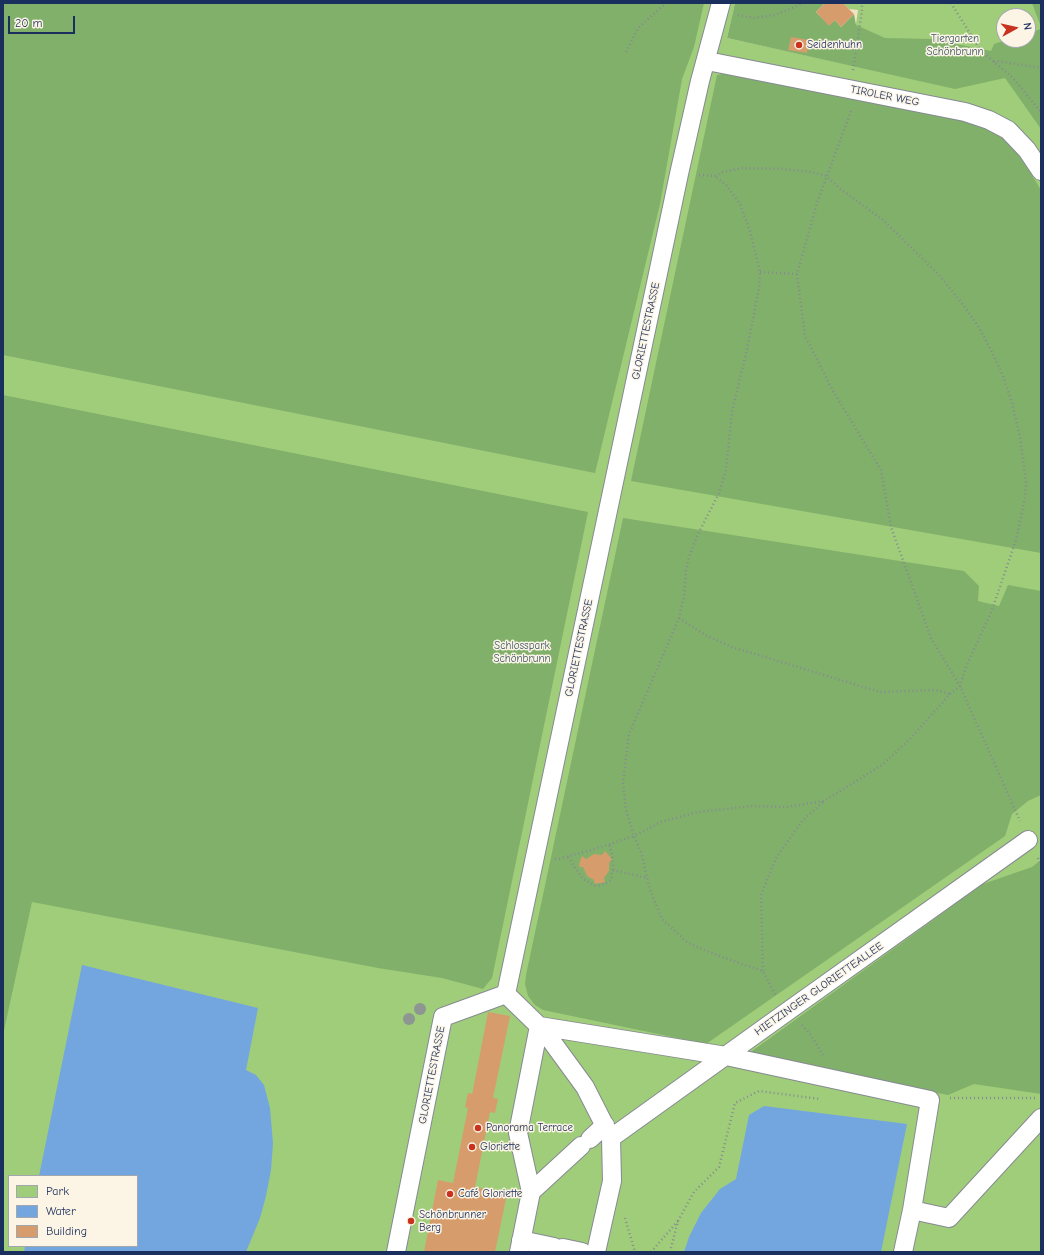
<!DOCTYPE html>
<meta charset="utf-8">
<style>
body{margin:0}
#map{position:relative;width:1044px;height:1255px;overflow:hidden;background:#f1e4c6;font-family:"Comic Neue",sans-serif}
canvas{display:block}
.frame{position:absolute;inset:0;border:4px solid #1b2f5e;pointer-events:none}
.legend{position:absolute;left:8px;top:1175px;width:130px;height:72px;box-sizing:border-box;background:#fcf5e5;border:1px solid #a2a6af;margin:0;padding:5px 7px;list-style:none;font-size:12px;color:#1b2f5e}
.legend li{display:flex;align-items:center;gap:8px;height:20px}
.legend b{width:20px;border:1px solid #a2a6af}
.north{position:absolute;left:996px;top:8px;width:40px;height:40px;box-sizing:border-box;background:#fcf5e5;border:1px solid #a2a6af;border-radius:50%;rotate:82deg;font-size:11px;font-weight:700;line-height:16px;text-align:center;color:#1b2f5e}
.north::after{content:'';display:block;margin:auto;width:14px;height:18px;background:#c8321e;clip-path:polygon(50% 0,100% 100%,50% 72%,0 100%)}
.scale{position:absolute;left:8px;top:16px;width:67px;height:18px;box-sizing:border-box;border:2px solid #1b2f5e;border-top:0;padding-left:5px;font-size:12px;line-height:14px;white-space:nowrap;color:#1b2f5e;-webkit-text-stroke:3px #fcf5e5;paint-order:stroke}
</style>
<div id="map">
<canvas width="1044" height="1255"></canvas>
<div class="frame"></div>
<ul class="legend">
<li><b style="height:11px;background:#a0cd7a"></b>Park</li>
<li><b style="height:11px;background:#73a6df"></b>Water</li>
<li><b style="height:11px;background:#d79c6c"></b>Building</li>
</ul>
<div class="north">N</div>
<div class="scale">20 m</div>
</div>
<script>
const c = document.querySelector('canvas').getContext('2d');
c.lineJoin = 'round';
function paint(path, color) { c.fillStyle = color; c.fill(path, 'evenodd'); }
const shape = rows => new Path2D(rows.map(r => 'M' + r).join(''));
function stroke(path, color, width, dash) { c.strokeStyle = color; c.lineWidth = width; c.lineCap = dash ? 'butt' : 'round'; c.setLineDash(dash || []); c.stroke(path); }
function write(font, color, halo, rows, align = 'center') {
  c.font = font + ' "Comic Neue",sans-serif'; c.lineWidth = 3; c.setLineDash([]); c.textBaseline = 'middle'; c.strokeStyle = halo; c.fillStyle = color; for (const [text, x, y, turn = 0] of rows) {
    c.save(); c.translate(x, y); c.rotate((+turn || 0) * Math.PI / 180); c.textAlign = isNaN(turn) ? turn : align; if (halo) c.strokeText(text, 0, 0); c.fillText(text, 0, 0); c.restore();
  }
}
const green = shape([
 [3,3,735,3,727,38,850,65,858,10,849,9,843,3,1041,3,1041,1252,3,1252],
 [1004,16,1028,16,1028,40,1004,40],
 [9,1176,137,1176,137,1246,9,1246]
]);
const forest = shape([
 [3,3,704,3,694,47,682,79,660,204,595,473,3,355],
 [735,3,825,3,816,12,829,25,835,20,841,27,854,14,856,25,885,38,931,39,991,51,994,44,1006,40,1028,40,1028,33,1041,29,1041,129,1005,78,955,89,727,38],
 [1032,3,1041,3,1041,27],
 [728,73,964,119,983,126,1001,137,1015,150,1028,169,1041,190,1041,553,631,481,717,75],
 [3,395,588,512,492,978,483,989,442,978,378,968,32,902,3,1035],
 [623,518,964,571,979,586,978,601,999,606,1008,585,1041,591,1041,795,1028,801,1012,814,1005,836,706,1044,543,1010,535,1005,528,996,525,984,526,975],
 [1041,860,1041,1094,974,1084,948,1095,751,1056,748,1054,983,884,1032,867]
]);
const water = shape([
 [82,965,258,1008,246,1070,256,1075,264,1085,270,1108,273,1143,271,1170,266,1196,260,1218,246,1252,24,1252,25,1246,137,1246,137,1176,39,1176],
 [764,1106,907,1124,881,1252,684,1252,689,1237,701,1213,720,1189,736,1179,749,1115]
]);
const building = shape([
 [825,3,843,3,854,14,841,27,835,20,829,26,816,12],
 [791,37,809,40,807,53,788,50],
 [605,851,612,859,609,863,609,871,604,878,605,882,595,884,594,880,587,876,583,867,579,867,580,861,582,856,586,859,594,854,602,855],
 [488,1012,510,1016,493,1098,498,1099,495,1113,490,1112,475,1187,507,1194,495,1252,424,1252,438,1180,453,1183,468,1108,465,1107,468,1093,472,1094,473,1090]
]);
const path = shape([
 [951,3,981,51,1012,77,1041,112],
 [738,15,754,18,775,15,804,3],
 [626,52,638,28,666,3],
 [994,62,997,61,1041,68],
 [853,70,862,11,862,3],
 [851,111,817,203,797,274,805,336,833,391,881,470,891,527,931,638,960,686,1020,821],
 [699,175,715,176,723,172,742,168,783,169,811,172,826,176,842,190,883,220,939,275,961,302,978,326,991,350,1003,376,1012,403,1020,437,1026,482,1025,498,1016,540,992,610,966,667,960,686,950,694,909,740,882,765,824,801,787,807,751,806,698,812,661,822,634,836,641,852,650,890,662,919,688,943,719,956,763,971,776,996],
 [760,272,797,274],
 [679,618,705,635,732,647,880,692,936,690,950,694],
 [568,857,583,879,596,886,605,884,611,880,613,866,612,854,609,844],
 [1038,858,1041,865],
 [555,859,558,859,591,850,634,836,626,810,623,782,629,734,679,618,684,596,686,570,689,557,697,536,719,493,726,470,732,412,747,349,759,288,760,272,750,231,740,204,727,186,715,176],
 [613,870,647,878],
 [763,971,761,895,776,858,803,820,824,801],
 [802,1025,810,1034,823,1055],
 [950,1098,1035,1098],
 [625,1218,635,1252],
 [651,1252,678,1221],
 [670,1252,678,1221,694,1192,719,1167,735,1103,759,1091,820,1099]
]);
const pedestrian = shape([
 [707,61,965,112,989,120,1008,130,1027,150,1041,171],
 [506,994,679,174,700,81,721,3],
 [506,994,539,1026,550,1039,585,1087,611,1138,612,1181,596,1252],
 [611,1138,788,1011,1028,840],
 [590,1139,605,1125],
 [531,1192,581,1146],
 [912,1210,949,1218,1041,1118],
 [521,1240,554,1247],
 [563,1248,582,1252],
 [396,1252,443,1017,506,994],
 [519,1252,531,1192,518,1133,539,1026,726,1056,930,1100,912,1210,903,1252]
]);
const trees = [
 [420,1009],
 [409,1019]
];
const markers = [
 [799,45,4,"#c8321e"],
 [478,1128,4,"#c8321e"],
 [472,1147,4,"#c8321e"],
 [450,1194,4,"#c8321e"],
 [411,1221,4,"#c8321e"]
];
const parkNames = [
 ["Tiergarten",955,39],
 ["Schönbrunn",955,52],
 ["Schlosspark",522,646],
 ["Schönbrunn",522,659]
];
const poiNames = [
 ["Seidenhuhn",807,45],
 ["Panorama Terrace",486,1128],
 ["Gloriette",480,1147],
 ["Café Gloriette",458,1194],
 ["Schönbrunner",419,1215],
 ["Berg",419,1228]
];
const streetNames = [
 ["TIROLER WEG",885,96,11],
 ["GLORIETTESTRASSE",646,331,-78],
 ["GLORIETTESTRASSE",579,648,-78],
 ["HIETZINGER GLORIETTEALLEE",819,989,-35],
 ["GLORIETTESTRASSE",432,1075,-79]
];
paint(green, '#a0cd7a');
paint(forest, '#80b06a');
paint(water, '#73a6df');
paint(building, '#d79c6c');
stroke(pedestrian, '#868a92', 20);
stroke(path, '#868a92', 2.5, [1, 3]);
stroke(pedestrian, '#fff', 18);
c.fillStyle = '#8d9691';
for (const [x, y] of trees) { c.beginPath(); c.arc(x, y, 6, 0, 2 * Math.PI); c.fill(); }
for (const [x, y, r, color] of markers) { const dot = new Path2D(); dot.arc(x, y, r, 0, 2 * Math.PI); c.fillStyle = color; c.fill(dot); stroke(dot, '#fcf5e5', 1.5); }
write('11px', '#3c5665', '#fcf5e5', parkNames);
write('11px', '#1b2f5e', '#fcf5e5', poiNames, 'left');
write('11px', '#1b2f5e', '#fcf5e5', streetNames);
</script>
